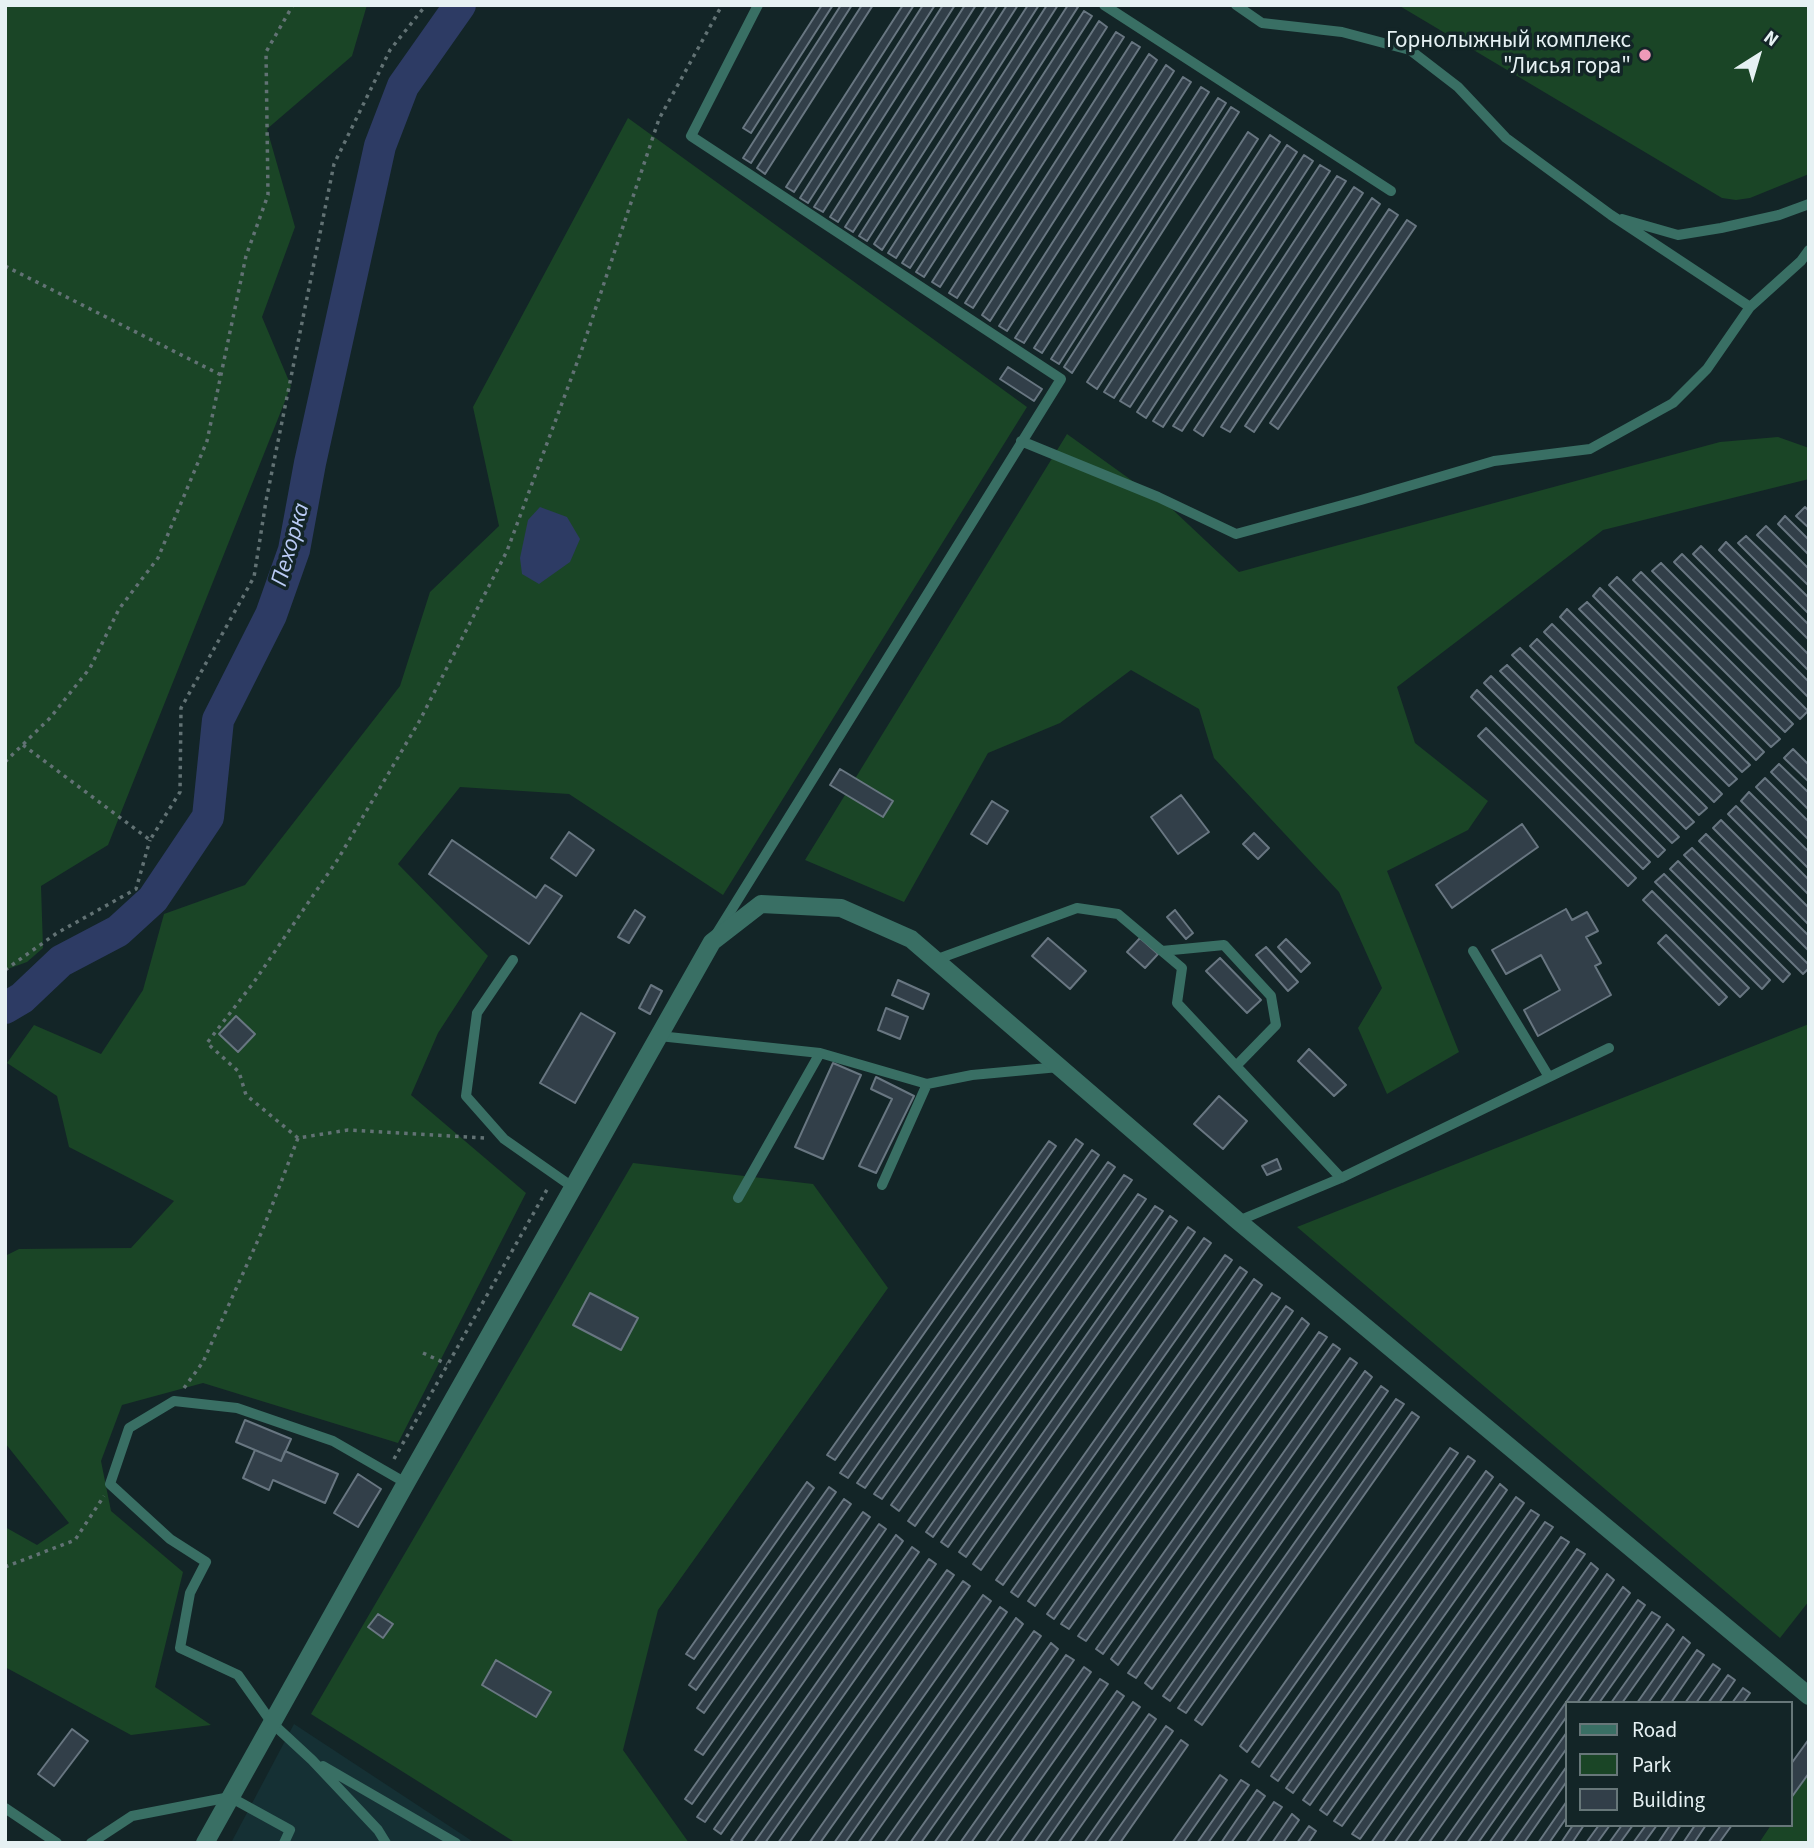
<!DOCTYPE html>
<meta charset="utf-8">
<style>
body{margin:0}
#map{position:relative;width:1814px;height:1848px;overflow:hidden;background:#132527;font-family:"Source Sans 3",sans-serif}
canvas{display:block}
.frame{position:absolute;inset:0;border:7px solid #e6f1f3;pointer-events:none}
.legend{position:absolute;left:1565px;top:1701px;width:228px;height:126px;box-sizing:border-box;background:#132527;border:2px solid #677779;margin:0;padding:9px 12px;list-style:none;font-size:21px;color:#e6f1f3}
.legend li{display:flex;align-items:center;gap:14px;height:35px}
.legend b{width:35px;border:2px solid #677779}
.north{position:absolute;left:1723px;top:21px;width:70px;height:70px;-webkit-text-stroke:5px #132527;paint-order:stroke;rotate:37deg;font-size:19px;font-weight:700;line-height:28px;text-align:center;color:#e6f1f3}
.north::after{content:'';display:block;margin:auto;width:24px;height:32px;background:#e6f1f3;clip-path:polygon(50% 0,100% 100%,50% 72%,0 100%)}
</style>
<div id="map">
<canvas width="1814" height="1848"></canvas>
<div class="frame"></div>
<ul class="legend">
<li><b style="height:9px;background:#396f64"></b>Road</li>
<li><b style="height:19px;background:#1a4526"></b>Park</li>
<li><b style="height:19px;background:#323f49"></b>Building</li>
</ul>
<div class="north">N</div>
</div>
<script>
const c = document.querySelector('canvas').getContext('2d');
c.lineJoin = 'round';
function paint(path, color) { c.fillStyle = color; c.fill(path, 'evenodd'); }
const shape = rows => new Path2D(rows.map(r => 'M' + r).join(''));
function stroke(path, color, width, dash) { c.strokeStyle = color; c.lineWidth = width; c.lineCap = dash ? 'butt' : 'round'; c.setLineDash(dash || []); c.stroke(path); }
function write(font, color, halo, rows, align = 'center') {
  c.font = font + ' "Source Sans 3",sans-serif'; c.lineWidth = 7; c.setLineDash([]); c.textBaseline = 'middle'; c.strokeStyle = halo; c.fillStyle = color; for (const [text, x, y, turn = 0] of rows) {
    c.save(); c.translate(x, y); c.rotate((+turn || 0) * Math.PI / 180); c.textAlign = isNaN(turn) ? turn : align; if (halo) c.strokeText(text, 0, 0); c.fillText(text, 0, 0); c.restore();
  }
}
const built = shape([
 [294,1724,472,1841,475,1843,231,1843]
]);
const green = shape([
 [5,5,367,5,352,56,267,129,295,227,262,317,291,386,108,845,41,886,43,948,27,962,5,970],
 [1398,5,1809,5,1809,174,1750,198,1736,200,1722,198],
 [628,118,1027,407,723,895,569,794,460,787,398,864,488,956,438,1033,411,1095,526,1193,398,1443,203,1383,122,1405,101,1461,111,1511,183,1572,155,1687,211,1725,131,1735,5,1667,5,1527,37,1545,69,1523,5,1443,5,1256,19,1249,131,1248,174,1201,69,1147,57,1096,7,1063,34,1025,101,1054,143,990,164,914,245,885,400,686,430,592,499,526,473,407],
 [1067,434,1173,510,1239,572,1720,442,1778,437,1809,448,1809,479,1603,530,1397,687,1415,743,1488,801,1468,830,1387,871,1459,1052,1387,1094,1358,1028,1382,988,1339,892,1214,758,1199,709,1131,670,1060,723,988,753,904,902,805,860],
 [1809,1024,1809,1601,1780,1638,1297,1227],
 [633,1163,813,1184,888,1288,658,1610,623,1750,689,1843,516,1843,311,1714],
 [1809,1772,1809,1843,1759,1843,1771,1825,1791,1825,1791,1797]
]);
const water = shape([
 [540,507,567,517,580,539,570,562,539,584,522,574,520,558,528,520]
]);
const river = shape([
 [5,1008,22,998,61,961,118,931,153,899,208,817,218,720,271,615,294,550,310,463,380,146,403,86,460,5]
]);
const building = shape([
 [822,5,833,5,751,133,743,128,822,5],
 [841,5,852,5,751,163,743,158,841,5],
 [862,5,873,5,765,174,757,168,862,5],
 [903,5,914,5,794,192,786,187,903,5],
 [923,5,935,5,808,203,800,198,923,5],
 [943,5,955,5,823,212,814,207,943,5],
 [965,5,976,5,838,222,830,217,965,5],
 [987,5,998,5,853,232,845,227,987,5],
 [1007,5,1018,5,867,241,859,236,1007,5],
 [1028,5,1039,5,882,250,874,244,1028,5],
 [1047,5,1058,5,896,258,888,253,1047,5],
 [1068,5,1074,5,1078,7,910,268,902,263,1068,5],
 [1084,11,1092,16,924,277,916,272,1084,11],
 [1099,21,1107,27,940,287,932,282,1099,21],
 [1116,32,1124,37,957,298,949,293,1116,32],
 [1132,42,1140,47,973,308,965,303,1132,42],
 [1149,54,1157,60,990,321,982,315,1149,54],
 [1166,65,1174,71,1007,331,999,326,1166,65],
 [1183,77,1191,82,1024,343,1015,338,1183,77],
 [1201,87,1209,92,1042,353,1034,348,1201,87],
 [1218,98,1226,103,1059,364,1051,359,1218,98],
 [1231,107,1239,112,1072,373,1064,367,1231,107],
 [1248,132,1258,139,1097,389,1087,382,1248,132],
 [1270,135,1280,142,1114,398,1104,392,1270,135],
 [1287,145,1297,152,1130,407,1120,401,1287,145],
 [1304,155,1313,161,1146,418,1137,412,1304,155],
 [1320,165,1330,171,1163,427,1153,421,1320,165],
 [1337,176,1346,181,1182,431,1173,426,1337,176],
 [1354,187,1363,193,1203,436,1194,430,1354,187],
 [1372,198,1380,204,1230,432,1221,427,1372,198],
 [1389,209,1398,215,1254,432,1245,426,1389,209],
 [1407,220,1416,226,1278,429,1270,423,1407,220],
 [1008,367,1042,389,1034,401,1000,379,1008,367],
 [1805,507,1809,511,1809,528,1796,516,1805,507],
 [1785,516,1809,540,1809,555,1778,524,1785,516],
 [1766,526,1809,569,1809,586,1757,535,1766,526],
 [1746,536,1809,598,1809,614,1738,543,1746,536],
 [1726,542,1809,625,1809,640,1719,550,1726,542],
 [1701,546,1809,655,1809,671,1693,554,1701,546],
 [1682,554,1809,682,1809,698,1674,562,1682,554],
 [1661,563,1808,711,1800,719,1652,571,1661,563],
 [1641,572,1793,724,1785,732,1633,580,1641,572],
 [1617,577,1780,739,1771,747,1609,585,1617,577],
 [1600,588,1764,752,1756,760,1593,596,1600,588],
 [1587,602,1750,765,1742,772,1579,609,1587,602],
 [1567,609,1737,779,1729,786,1560,617,1567,609],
 [1552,624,1722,794,1714,802,1544,632,1552,624],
 [1537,639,1707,808,1699,815,1530,646,1537,639],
 [1520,648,1694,822,1686,829,1512,655,1520,648],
 [1507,665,1679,837,1672,843,1500,671,1507,665],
 [1491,676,1665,850,1658,857,1484,683,1491,676],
 [1477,690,1650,862,1643,869,1471,697,1477,690],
 [1486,728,1636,878,1628,886,1478,736,1486,728],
 [1793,749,1809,765,1809,782,1784,758,1793,749],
 [1779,764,1809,793,1809,810,1771,772,1779,764],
 [840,769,893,801,883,817,830,785,840,769],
 [1765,778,1809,822,1809,840,1756,787,1765,778],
 [1749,792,1809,852,1809,869,1741,801,1749,792],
 [1181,795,1209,832,1178,854,1151,817,1181,795],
 [992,801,1008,811,987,844,971,834,992,801],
 [1736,806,1809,880,1809,895,1728,814,1736,806],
 [1721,820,1809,908,1809,925,1713,828,1721,820],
 [1522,824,1538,847,1452,908,1436,885,1522,824],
 [569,832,594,850,576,876,551,858,569,832],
 [1254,833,1269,848,1258,859,1243,844,1254,833],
 [1706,834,1809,936,1809,951,1699,841,1706,834],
 [452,840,536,898,545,885,562,896,529,944,429,874,452,840],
 [1692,848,1809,965,1809,968,1803,974,1684,855,1692,848],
 [1678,861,1790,974,1783,982,1670,869,1678,861],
 [1664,874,1770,980,1762,989,1655,882,1664,874],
 [1652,891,1749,988,1740,997,1643,900,1652,891],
 [1566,909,1572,920,1587,912,1598,931,1586,937,1601,963,1595,966,1611,995,1538,1036,1524,1010,1560,990,1541,955,1506,974,1492,950,1566,909],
 [635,910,645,917,629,943,618,937,635,910],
 [1175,910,1193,933,1186,939,1167,917,1175,910],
 [1666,935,1727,997,1719,1005,1658,943,1666,935],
 [1048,938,1086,971,1070,989,1032,956,1048,938],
 [1140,938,1158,954,1145,968,1127,952,1140,938],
 [1286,939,1310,963,1301,972,1278,947,1286,939],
 [1266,947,1298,982,1288,991,1256,955,1266,947],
 [1220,958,1261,1000,1247,1013,1206,971,1220,958],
 [898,980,929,994,923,1009,892,995,898,980],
 [651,985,662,991,650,1014,639,1008,651,985],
 [886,1008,908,1017,900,1039,878,1030,886,1008],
 [581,1013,615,1033,575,1103,540,1083,581,1013],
 [236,1016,255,1034,238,1052,219,1034,236,1016],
 [1309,1049,1346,1085,1334,1096,1298,1061,1309,1049],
 [833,1063,861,1075,823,1159,795,1147,833,1063],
 [876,1077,914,1096,876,1173,859,1166,892,1099,871,1089,876,1077],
 [1219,1096,1247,1121,1223,1149,1194,1124,1219,1096],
 [1076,1139,1083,1144,848,1478,840,1473,1076,1139],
 [1049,1141,1056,1146,835,1460,827,1455,1049,1141],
 [1092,1150,1099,1155,865,1488,857,1483,1092,1150],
 [1277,1159,1281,1169,1267,1175,1262,1166,1277,1159],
 [1108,1162,1115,1167,882,1499,874,1494,1108,1162],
 [1124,1175,1132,1180,899,1511,891,1505,1124,1175],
 [1138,1194,1146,1199,915,1526,908,1521,1138,1194],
 [1155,1206,1163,1211,933,1537,926,1532,1155,1206],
 [1170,1216,1177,1221,948,1547,941,1542,1170,1216],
 [1188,1227,1195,1232,966,1557,959,1552,1188,1227],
 [1204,1238,1211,1243,981,1570,973,1564,1204,1238],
 [1225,1255,1232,1260,1003,1585,996,1580,1225,1255],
 [1240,1267,1247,1272,1018,1597,1011,1592,1240,1267],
 [1254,1279,1262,1285,1035,1606,1028,1601,1254,1279],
 [590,1293,638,1318,621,1350,573,1325,590,1293],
 [1272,1293,1280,1298,1054,1619,1047,1614,1272,1293],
 [1286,1306,1293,1311,1069,1629,1061,1624,1286,1306],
 [1302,1318,1309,1324,1086,1641,1078,1636,1302,1318],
 [1319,1332,1327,1337,1103,1654,1096,1649,1319,1332],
 [1333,1344,1340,1349,1118,1665,1111,1659,1333,1344],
 [1350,1358,1357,1363,1136,1678,1128,1673,1350,1358],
 [1365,1371,1372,1377,1152,1689,1145,1683,1365,1371],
 [1381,1386,1388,1391,1170,1701,1163,1696,1381,1386],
 [1396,1399,1404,1404,1186,1713,1178,1708,1396,1399],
 [1412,1412,1419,1417,1202,1725,1195,1720,1412,1412],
 [245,1420,291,1439,281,1461,236,1442,245,1420],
 [1450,1448,1458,1453,1247,1752,1240,1746,1450,1448],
 [255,1450,281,1461,285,1451,338,1474,325,1503,273,1480,269,1490,243,1478,255,1450],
 [1468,1456,1475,1461,1259,1767,1252,1762,1468,1456],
 [1486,1471,1493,1477,1278,1781,1271,1776,1486,1471],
 [358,1474,381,1489,358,1527,334,1513,358,1474],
 [807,1482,814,1488,694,1659,686,1654,807,1482],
 [1500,1484,1507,1490,1293,1793,1286,1788,1500,1484],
 [829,1487,836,1492,696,1690,689,1685,829,1487],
 [1516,1497,1524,1503,1310,1805,1303,1800,1516,1497],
 [844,1499,851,1504,704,1713,697,1708,844,1499],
 [1531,1510,1539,1515,1327,1815,1320,1810,1531,1510],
 [863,1512,870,1517,703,1755,695,1750,863,1512],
 [1545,1522,1553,1527,1342,1826,1334,1821,1545,1522],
 [879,1524,886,1529,692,1804,685,1799,879,1524],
 [896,1535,903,1541,705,1822,697,1817,896,1535],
 [1561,1537,1569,1542,1360,1839,1352,1834,1561,1537],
 [912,1547,919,1552,721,1834,714,1829,912,1547],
 [1577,1549,1585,1554,1382,1843,1371,1843,1577,1549],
 [929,1559,936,1564,740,1843,736,1843,731,1840,929,1559],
 [1591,1563,1598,1569,1405,1843,1394,1843,1591,1563],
 [947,1570,954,1575,765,1843,754,1843,947,1570],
 [1607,1574,1614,1580,1429,1843,1418,1843,1607,1574],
 [963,1581,970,1586,789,1843,778,1843,963,1581],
 [1623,1587,1630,1593,1454,1843,1443,1843,1623,1587],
 [983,1595,991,1601,820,1843,809,1843,983,1595],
 [1638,1600,1645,1605,1577,1703,1567,1703,1567,1716,1478,1843,1467,1843,1638,1600],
 [1000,1607,1007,1612,845,1843,834,1843,1000,1607],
 [1652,1612,1660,1617,1599,1703,1588,1703,1652,1612],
 [378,1614,393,1624,383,1638,368,1627,378,1614],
 [1016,1618,1023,1624,869,1843,858,1843,1016,1618],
 [1667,1624,1674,1630,1622,1703,1611,1703,1667,1624],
 [1034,1631,1041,1636,895,1843,884,1843,1034,1631],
 [1683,1637,1690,1643,1648,1703,1637,1703,1683,1637],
 [1051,1643,1058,1649,921,1843,910,1843,1051,1643],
 [1697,1650,1704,1655,1671,1703,1660,1703,1697,1650],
 [1066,1655,1074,1660,945,1843,934,1843,1066,1655],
 [496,1660,551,1692,536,1717,482,1685,496,1660],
 [1713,1664,1720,1669,1696,1703,1685,1703,1713,1664],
 [1084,1667,1091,1672,971,1843,960,1843,1084,1667],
 [1728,1675,1735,1680,1719,1703,1708,1703,1728,1675],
 [1100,1679,1108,1684,996,1843,985,1843,1100,1679],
 [1743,1688,1750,1693,1743,1703,1732,1703,1743,1688],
 [1117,1691,1124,1696,1021,1843,1010,1843,1117,1691],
 [1133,1702,1140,1707,1045,1843,1034,1843,1133,1702],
 [1149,1714,1156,1719,1069,1843,1058,1843,1149,1714],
 [1166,1726,1173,1731,1094,1843,1084,1843,1166,1726],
 [72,1729,88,1741,54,1786,38,1774,72,1729],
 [1567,1732,1567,1748,1500,1843,1489,1843,1567,1732],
 [1809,1739,1809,1773,1791,1798,1791,1764,1809,1739],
 [1181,1740,1188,1745,1120,1843,1108,1843,1181,1740],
 [1567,1766,1567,1781,1524,1843,1513,1843,1567,1766],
 [1220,1775,1227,1780,1183,1843,1172,1843,1220,1775],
 [1241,1780,1249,1785,1208,1843,1197,1843,1241,1780],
 [1257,1790,1265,1796,1231,1843,1221,1843,1257,1790],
 [1567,1801,1567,1817,1549,1843,1538,1843,1567,1801],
 [1274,1802,1282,1807,1257,1843,1246,1843,1274,1802],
 [1292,1814,1299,1820,1283,1843,1272,1843,1292,1814],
 [1573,1825,1584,1825,1572,1843,1561,1843,1573,1825],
 [1599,1825,1610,1825,1597,1843,1586,1843,1599,1825],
 [1622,1825,1633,1825,1620,1843,1609,1843,1622,1825],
 [1646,1825,1657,1825,1644,1843,1633,1843,1646,1825],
 [1670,1825,1681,1825,1669,1843,1658,1843,1670,1825],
 [1695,1825,1706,1825,1694,1843,1683,1843,1695,1825],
 [1721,1825,1732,1825,1719,1843,1708,1843,1721,1825],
 [1309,1826,1316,1831,1308,1843,1297,1843,1309,1826]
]);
const path = shape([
 [5,266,221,375],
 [23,745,150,840,180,792,181,708,254,577,266,501,334,164,390,50,426,5],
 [5,762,50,718,90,668,119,609,158,558,207,441,246,256,268,195,266,52,293,5],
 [5,970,57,933,136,889,150,840],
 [298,1138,246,1095,239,1072,207,1043,254,982,338,859,420,720,507,551,581,352,659,119,722,5],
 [423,1353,447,1364],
 [184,1388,203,1362,263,1229,298,1138,348,1130,486,1138],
 [394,1459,549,1186],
 [5,1567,75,1540,104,1496]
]);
const service = shape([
 [1104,5,1391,191],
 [1622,219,1678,235,1721,228,1779,215,1809,204],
 [1750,307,1801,261,1809,250],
 [1021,441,1158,497,1236,534,1361,500,1494,461,1590,449,1673,403,1707,369,1750,307,1611,215,1506,138,1458,87,1410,50,1342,32,1262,23,1236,5],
 [717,933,1061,379,691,136,758,5],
 [1162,951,1224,945,1271,996,1276,1025,1236,1066],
 [1473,951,1549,1077],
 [513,960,477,1013,466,1096,504,1139,574,1188],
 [935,960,1077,908,1118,914,1182,968,1177,1003,1341,1178],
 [659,1036,820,1053,927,1084],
 [882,1185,927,1084,972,1075,1059,1067],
 [738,1198,820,1053],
 [1238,1221,1341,1178,1609,1048],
 [323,1766,456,1843],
 [5,1808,57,1843],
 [91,1843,132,1816,230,1797,290,1830,284,1843],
 [386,1843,378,1830,312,1760,272,1723,238,1675,180,1648,190,1593,206,1562,170,1539,110,1484,129,1428,174,1401,237,1408,333,1441,406,1483]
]);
const minor = shape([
 [205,1843,406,1483,712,942,761,904,841,908,911,939,1238,1221,1809,1696]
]);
const markers = [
 [1645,55,7,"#ef9ab8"]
];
const poiNames = [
 ["Горнолыжный комплекс",1631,42],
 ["\"Лисья гора\"",1631,68]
];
const waterNames = [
 ["Пехорка",292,545,-74]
];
paint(built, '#153034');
paint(green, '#1a4526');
paint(water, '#2d3b64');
stroke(river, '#2d3b64', 32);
paint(building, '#323f49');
stroke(building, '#687681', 2);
stroke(path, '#627274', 3.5, [3.5, 5]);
stroke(service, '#396f64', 10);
stroke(minor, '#396f64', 18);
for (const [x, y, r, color] of markers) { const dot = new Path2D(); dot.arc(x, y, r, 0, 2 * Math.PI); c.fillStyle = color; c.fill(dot); stroke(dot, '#132527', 2.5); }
write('23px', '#e6f1f3', '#132527', poiNames, 'right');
write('italic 24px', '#bacbf5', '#132527', waterNames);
</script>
